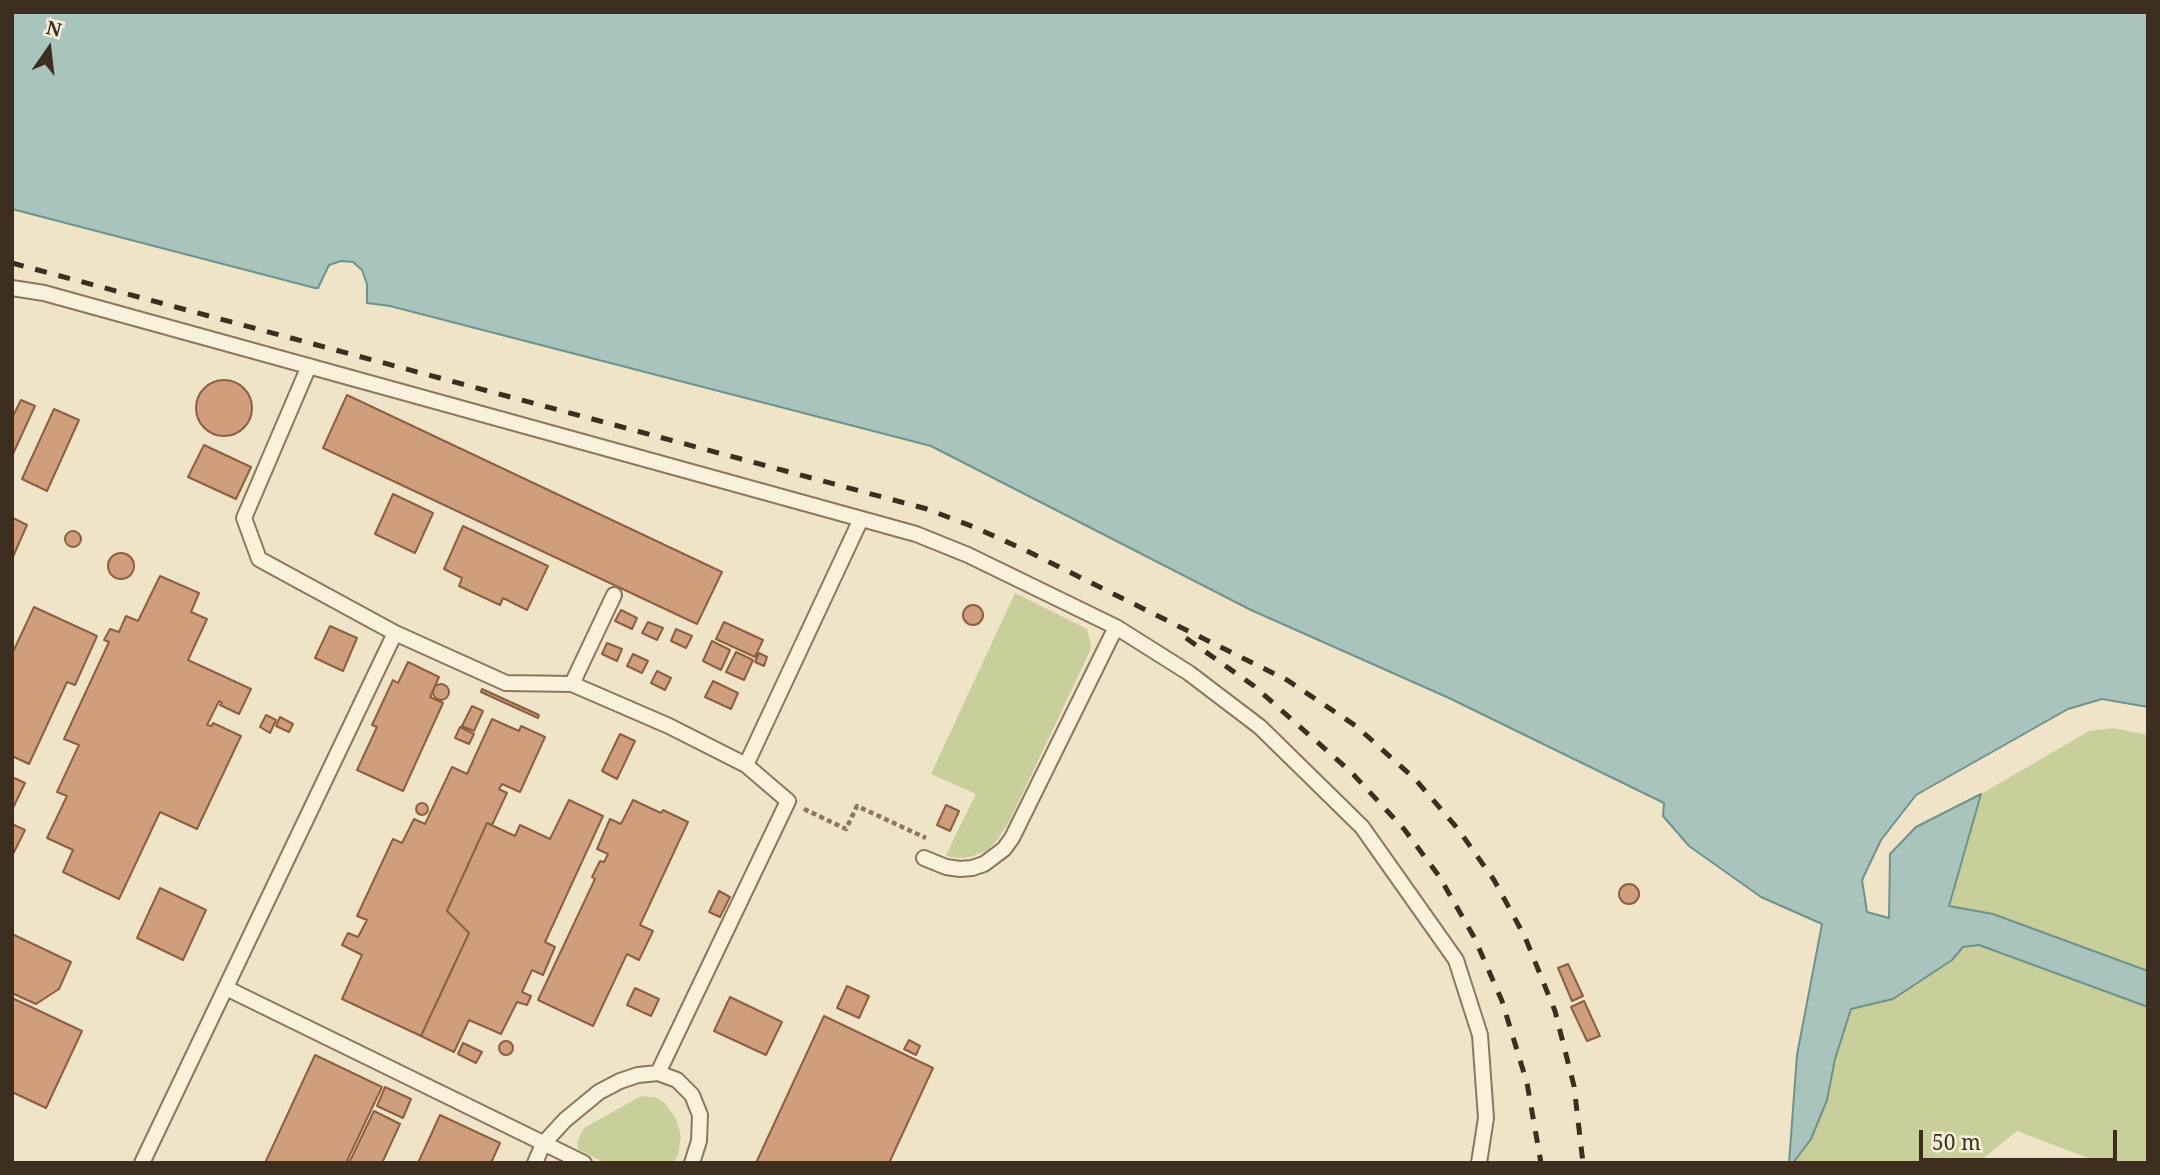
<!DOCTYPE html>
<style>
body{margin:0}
#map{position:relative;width:2160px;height:1175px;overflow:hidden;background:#f0e4c8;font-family:"Noto Serif",serif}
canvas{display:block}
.frame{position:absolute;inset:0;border:14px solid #3d2e20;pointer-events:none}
.north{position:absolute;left:14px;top:14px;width:70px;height:70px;-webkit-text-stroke:5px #f7eed8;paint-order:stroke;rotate:14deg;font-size:19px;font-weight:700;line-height:28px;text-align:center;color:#3d2e20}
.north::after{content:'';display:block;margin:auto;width:24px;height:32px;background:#3d2e20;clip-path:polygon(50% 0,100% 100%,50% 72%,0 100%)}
.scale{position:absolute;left:1919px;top:1130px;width:198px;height:32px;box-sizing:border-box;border:4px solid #3d2e20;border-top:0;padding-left:9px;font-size:21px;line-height:24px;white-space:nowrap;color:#3d2e20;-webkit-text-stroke:5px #f7eed8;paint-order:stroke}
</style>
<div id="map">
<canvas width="2160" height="1175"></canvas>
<div class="frame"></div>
<div class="north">N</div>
<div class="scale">50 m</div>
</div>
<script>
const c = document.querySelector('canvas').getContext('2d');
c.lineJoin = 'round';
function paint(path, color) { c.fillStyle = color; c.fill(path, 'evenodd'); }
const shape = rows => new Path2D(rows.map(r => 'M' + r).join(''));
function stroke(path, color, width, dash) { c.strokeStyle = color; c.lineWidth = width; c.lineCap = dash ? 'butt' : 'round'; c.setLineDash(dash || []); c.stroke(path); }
const green = shape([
 [1015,593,1087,629,1091,645,1090,651,1009,822,998,839,987,850,973,856,964,858,950,857,946,855,976,794,931,774],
 [2113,728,2148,735,2148,971,1993,914,1949,906,1981,794,2089,731],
 [1979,945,2148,1007,2148,1163,2101,1163,2017,1131,1978,1163,1793,1163,1811,1139,1827,1100,1835,1059,1851,1009,1893,998,1952,960,1963,947],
 [641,1096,658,1098,665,1103,676,1119,681,1136,678,1155,673,1163,605,1163,578,1149,577,1142,584,1128]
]);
const water = shape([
 [12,12,2148,12,2148,707,2102,699,2068,709,1916,795,1881,840,1862,880,1867,912,1889,918,1890,854,1916,827,1981,794,1949,906,1993,914,2148,971,2148,1007,1979,945,1963,947,1952,960,1893,999,1851,1009,1835,1059,1827,1100,1811,1139,1793,1163,1789,1163,1797,1055,1822,924,1761,897,1689,846,1663,816,1664,803,1449,698,1251,610,931,446,390,306,367,303,367,284,362,270,353,262,341,261,329,265,318,288,315,288,12,209,12,12]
]);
const building = shape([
 '196 408a28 28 0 1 1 56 0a28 28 0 1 1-56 0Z',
 [347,395,722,572,697,624,323,448,347,395],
 [21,400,35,406,12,456,12,418,21,400],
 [54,409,79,420,47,491,22,479,54,409],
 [204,445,251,467,236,499,188,477,204,445],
 [393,494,433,513,415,553,375,534,393,494],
 [13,518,27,525,12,559,12,519,13,518],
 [463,526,548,566,527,610,503,598,500,605,459,586,462,578,444,569,463,526],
 '65 539a8 8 0 1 1 16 0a8 8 0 1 1-16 0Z',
 '108 566a13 13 0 1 1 26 0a13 13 0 1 1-26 0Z',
 [160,576,199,593,191,612,207,619,188,660,251,689,239,714,220,705,222,703,219,701,207,725,212,726,213,723,241,736,197,829,160,812,119,899,63,872,73,850,47,838,67,796,57,792,79,745,64,739,109,642,104,640,110,629,119,632,126,616,138,621,160,576],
 '963 615a10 10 0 1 1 20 0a10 10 0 1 1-20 0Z',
 [34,607,97,636,75,685,67,682,29,764,12,756,12,654,34,607],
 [621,610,637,618,632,629,615,621,621,610],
 [648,622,663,628,657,640,642,633,648,622],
 [724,622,763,640,755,657,716,639,724,622],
 [330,626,357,638,343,671,315,658,330,626],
 [676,629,692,636,686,648,671,641,676,629],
 [712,641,730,650,721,670,703,661,712,641],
 [607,643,622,649,617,661,602,654,607,643],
 [736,652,753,660,744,680,726,672,736,652],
 [759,653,767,657,764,666,755,662,759,653],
 [633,654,648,661,642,673,627,666,633,654],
 [408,662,439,677,430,697,443,703,403,791,357,770,377,727,372,725,393,680,398,683,408,662],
 [657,671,671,678,665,690,651,683,657,671],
 [713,681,738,693,731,709,705,697,713,681],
 '433 692a8 8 0 1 1 16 0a8 8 0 1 1-16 0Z',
 [482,689,539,715,538,718,481,692,482,689],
 [472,706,483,711,474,731,462,726,472,706],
 [266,715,276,720,270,733,260,727,266,715],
 [280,717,293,724,289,732,276,726,280,717],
 [492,719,519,731,521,726,545,737,520,792,502,784,499,789,507,793,492,825,487,823,447,911,469,933,421,1036,342,999,362,955,342,945,348,933,358,937,367,920,357,916,393,839,402,843,414,819,425,824,452,767,467,774,492,719],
 [460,727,474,734,469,744,455,738,460,727],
 [620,734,635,741,617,779,602,771,620,734],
 [12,777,25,783,12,810,12,777],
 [569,800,603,816,545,942,555,947,543,975,532,970,522,992,531,996,527,1005,517,1002,501,1034,469,1020,454,1052,421,1036,469,933,447,911,487,823,515,836,520,825,550,839,569,800],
 [633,800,661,813,663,810,688,822,640,925,653,931,639,960,627,954,593,1026,538,1000,595,879,592,877,600,861,604,862,608,854,597,849,610,819,621,824,633,800],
 '416 809a6 6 0 1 1 12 0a6 6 0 1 1-12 0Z',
 [946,805,959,811,950,831,937,825,946,805],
 [12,824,25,830,12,856,12,824],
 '1619 894a10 10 0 1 1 20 0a10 10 0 1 1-20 0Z',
 [160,888,206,910,183,960,137,938,160,888],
 [719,891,730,897,720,917,709,912,719,891],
 [12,934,71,962,59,989,36,1004,12,993,12,934],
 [1568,964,1583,996,1572,1001,1558,968,1568,964],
 [847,986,869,996,859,1018,837,1008,847,986],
 [635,988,659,999,651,1016,627,1005,635,988],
 [730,997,782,1022,766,1055,714,1031,730,997],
 [12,998,82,1031,46,1108,12,1092,12,998],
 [1584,1001,1600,1036,1587,1041,1571,1007,1584,1001],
 [824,1016,933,1068,889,1163,756,1163,824,1016],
 [909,1040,920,1046,916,1055,904,1049,909,1040],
 '499 1048a7 7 0 1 1 14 0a7 7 0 1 1-14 0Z',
 [463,1043,482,1052,476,1063,458,1054,463,1043],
 [315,1055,382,1087,346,1163,265,1163,315,1055],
 [385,1087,411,1099,403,1118,377,1106,385,1087],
 [374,1111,400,1124,382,1163,349,1163,374,1111],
 [440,1115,500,1143,491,1163,418,1163,440,1115]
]);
const path = shape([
 [804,809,846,829,857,806,926,838]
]);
const lane = shape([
 [12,288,44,293,916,534,968,555,1116,627,1189,673,1260,727,1362,827,1456,960,1480,1035,1486,1118,1479,1163],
 [309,366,244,518,259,559,395,633,506,683,572,684,669,726,746,765,788,801,658,1073],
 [572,684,614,595],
 [746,765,861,519],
 [924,858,946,867,960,869,972,868,984,864,1004,849,1012,838,1116,627],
 [226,988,584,1163],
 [142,1163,395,633],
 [535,1163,543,1144,565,1120,599,1092,620,1081,638,1075,658,1073,677,1080,692,1095,700,1115,699,1141,692,1163]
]);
const rail = shape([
 [12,263,927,509,974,527,1027,551,1287,680,1356,726,1415,779,1458,829,1494,880,1525,937,1555,1011,1574,1086,1583,1163],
 [1186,638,1254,686,1351,772,1404,829,1439,876,1474,937,1502,1001,1527,1083,1541,1163]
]);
paint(green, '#c9cf9b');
paint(water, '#a9c4bc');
stroke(water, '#6f938a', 2);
paint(building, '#cf9f7d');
stroke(building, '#8d5f41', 2);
stroke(lane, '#8d765c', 18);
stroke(path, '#8d765c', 4.5, [5, 3.5]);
stroke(lane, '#faf1dc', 14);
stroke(rail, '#3d2e20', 5, [12, 12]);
</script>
